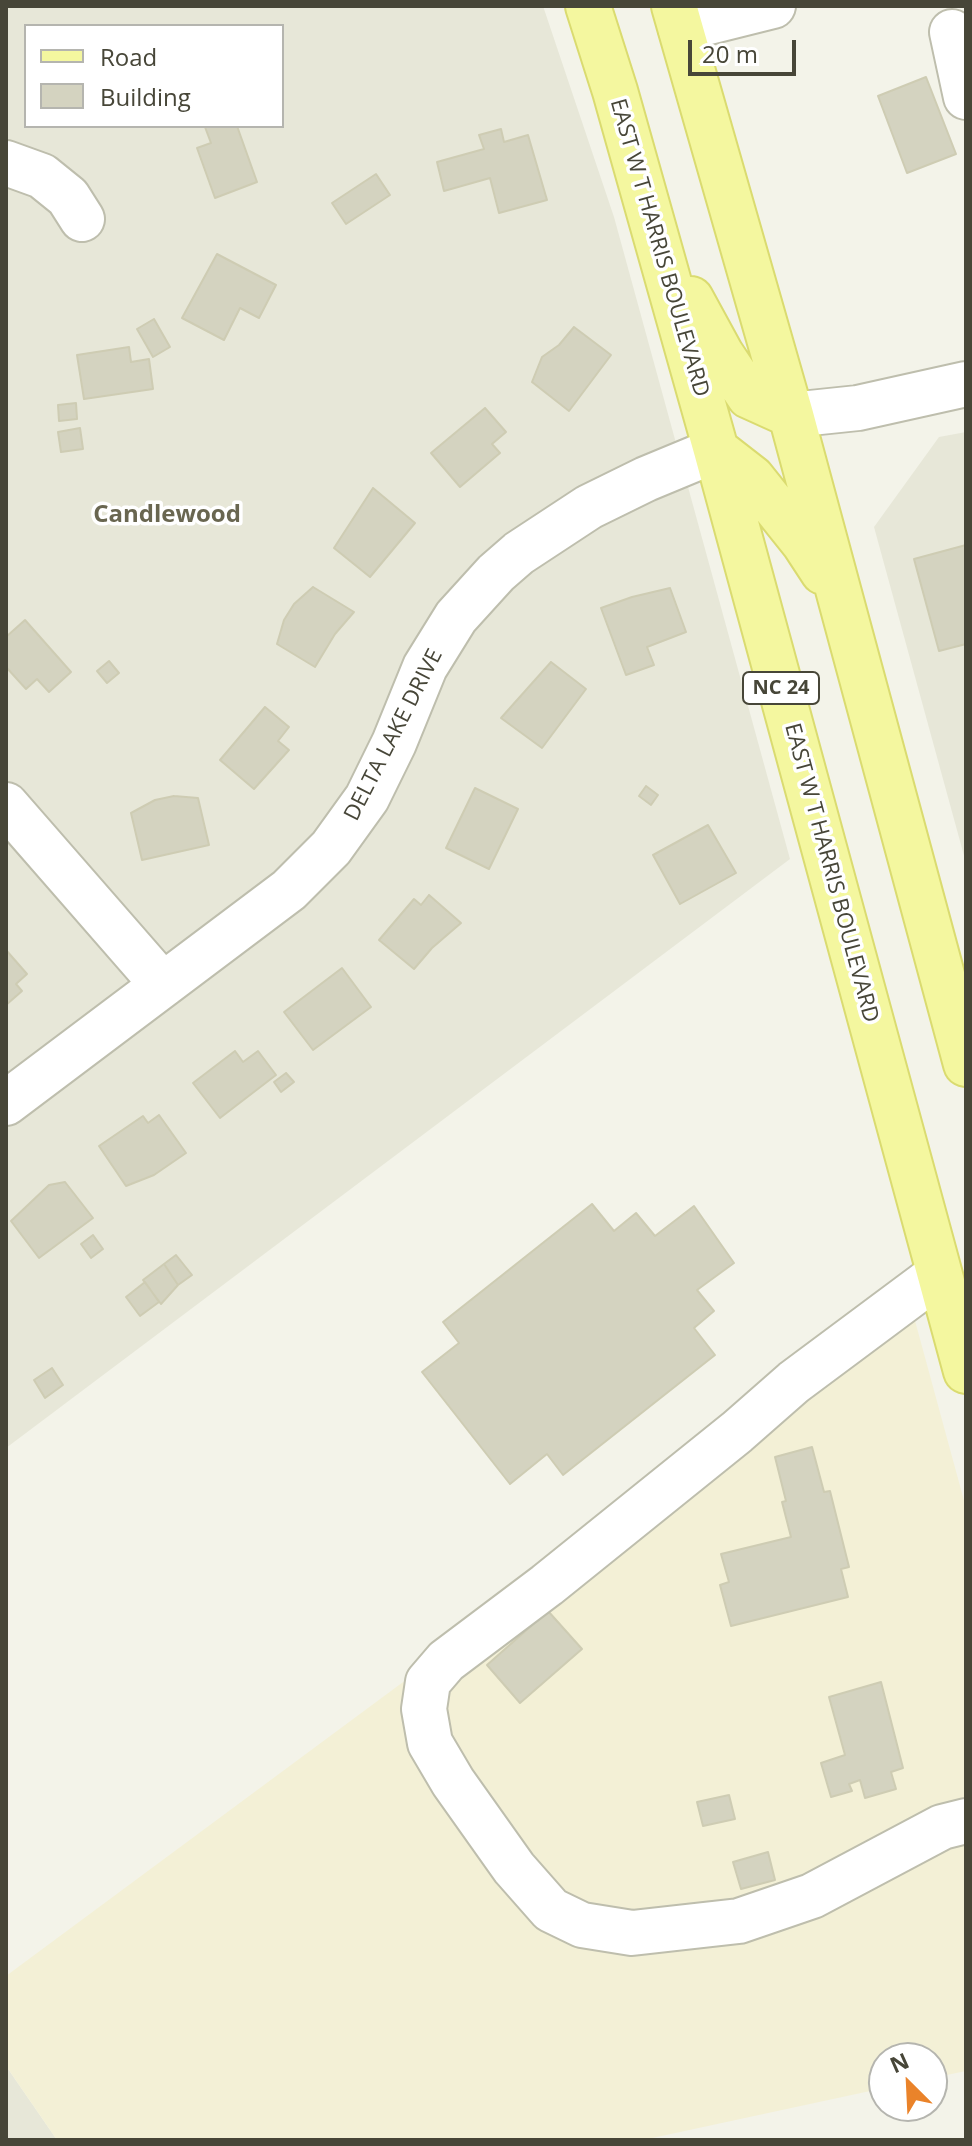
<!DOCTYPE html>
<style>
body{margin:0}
#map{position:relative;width:972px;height:2146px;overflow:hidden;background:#f3f3e9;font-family:"Open Sans",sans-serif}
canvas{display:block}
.frame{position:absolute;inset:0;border:8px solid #474638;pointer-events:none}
.legend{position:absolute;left:24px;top:24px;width:260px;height:104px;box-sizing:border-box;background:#fff;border:2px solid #b5b5af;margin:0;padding:10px 14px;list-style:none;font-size:24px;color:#474638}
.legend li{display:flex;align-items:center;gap:16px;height:40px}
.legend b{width:40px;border:2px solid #b5b5af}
.north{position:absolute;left:868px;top:2042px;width:80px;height:80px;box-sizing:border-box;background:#fff;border:2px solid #b5b5af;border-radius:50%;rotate:336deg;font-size:22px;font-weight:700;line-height:32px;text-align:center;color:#474638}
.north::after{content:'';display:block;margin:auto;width:28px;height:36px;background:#ea832a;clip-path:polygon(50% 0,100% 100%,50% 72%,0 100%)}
.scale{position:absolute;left:688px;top:40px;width:108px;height:36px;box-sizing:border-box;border:4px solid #474638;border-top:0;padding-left:10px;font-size:24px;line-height:28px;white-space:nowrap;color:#474638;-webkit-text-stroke:6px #fff;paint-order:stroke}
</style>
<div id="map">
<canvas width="972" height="2146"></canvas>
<div class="frame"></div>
<ul class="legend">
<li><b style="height:10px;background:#f4f79f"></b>Road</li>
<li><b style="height:22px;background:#d4d3c0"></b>Building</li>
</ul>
<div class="north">N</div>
<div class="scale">20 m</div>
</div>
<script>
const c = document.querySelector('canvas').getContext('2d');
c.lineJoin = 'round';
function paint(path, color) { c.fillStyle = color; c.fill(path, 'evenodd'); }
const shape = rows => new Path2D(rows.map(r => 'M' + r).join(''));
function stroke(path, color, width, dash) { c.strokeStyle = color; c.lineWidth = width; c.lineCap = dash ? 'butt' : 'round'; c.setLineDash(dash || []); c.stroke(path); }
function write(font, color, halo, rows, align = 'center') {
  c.font = font + ' "Open Sans",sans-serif'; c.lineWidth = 7; c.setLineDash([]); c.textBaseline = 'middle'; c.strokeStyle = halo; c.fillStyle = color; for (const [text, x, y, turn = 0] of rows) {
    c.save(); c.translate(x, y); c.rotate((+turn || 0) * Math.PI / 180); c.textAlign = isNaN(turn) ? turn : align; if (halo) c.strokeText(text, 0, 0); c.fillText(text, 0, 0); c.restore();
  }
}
const residential = shape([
 [6,6,543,6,614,217,790,859,6,1448],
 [26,26,282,26,282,126,26,126],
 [966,432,966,863,874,527,939,437],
 [6,2066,57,2140,6,2140]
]);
const commercial = shape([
 [911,1306,966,1508,966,2071,932,2078,932,2058,884,2058,884,2088,643,2140,57,2140,6,2066,6,1976]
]);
const building = shape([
 [926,77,956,154,907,173,878,96,926,77],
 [237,126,257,182,215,198,197,148,211,143,205,127,237,126],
 [501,129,504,142,528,135,547,200,499,213,490,178,444,191,437,162,484,149,479,135,501,129],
 [376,174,390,195,346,224,332,203,376,174],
 [217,254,276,285,259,318,240,308,224,340,182,318,217,254],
 [154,319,170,347,153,357,137,329,154,319],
 [574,327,611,355,569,411,532,382,542,357,559,345,574,327],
 [129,347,131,362,149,359,153,389,84,399,77,355,129,347],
 [76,403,77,419,59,421,58,405,76,403],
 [485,408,506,432,492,444,500,453,460,487,431,453,485,408],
 [80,428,83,449,61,452,58,432,80,428],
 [373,488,415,523,370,577,334,548,373,488],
 [966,545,966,644,939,651,914,559,966,545],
 [313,587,354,612,335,634,315,667,277,644,284,620,294,604,313,587],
 [670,588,686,632,647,647,654,665,626,675,601,608,632,597,670,588],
 [25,620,71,672,49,692,37,679,26,689,6,667,6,637,25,620],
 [109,661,119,673,107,683,97,671,109,661],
 [551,662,586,689,542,748,501,718,551,662],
 [265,707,289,727,278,741,289,750,254,789,220,760,265,707],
 [646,786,658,795,651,805,639,796,646,786],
 [475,788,518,809,489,869,446,848,475,788],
 [174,796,198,798,209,845,142,860,131,813,155,800,174,796],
 [708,825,736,873,680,904,653,855,708,825],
 [429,895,461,923,432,948,414,969,379,940,414,899,421,905,429,895],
 [6,950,27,974,16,984,22,991,6,1005,6,950],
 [342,968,371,1007,313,1050,284,1012,342,968],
 [235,1051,243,1062,258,1051,276,1075,220,1118,193,1083,235,1051],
 [286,1073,294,1082,281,1092,274,1082,286,1073],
 [159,1115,186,1153,154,1175,126,1186,99,1146,143,1116,148,1123,159,1115],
 [65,1182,93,1218,39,1258,11,1221,49,1185,65,1182],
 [592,1204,614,1231,636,1213,655,1236,694,1206,734,1263,697,1290,714,1311,694,1328,715,1355,563,1475,547,1454,510,1484,422,1372,459,1343,443,1322,592,1204],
 [93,1235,103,1249,91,1258,81,1244,93,1235],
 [176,1255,192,1275,178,1285,164,1264,176,1255],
 [164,1264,178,1285,161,1304,143,1280,164,1264],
 [145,1282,159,1302,140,1316,126,1297,145,1282],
 [52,1368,63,1385,45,1398,34,1380,52,1368],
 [812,1447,824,1492,830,1491,849,1567,841,1569,848,1597,731,1626,720,1585,729,1582,721,1554,791,1537,782,1502,786,1501,775,1457,812,1447],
 [548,1611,582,1649,520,1703,487,1665,548,1611],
 [881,1682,903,1768,891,1772,896,1789,865,1798,860,1780,849,1784,852,1791,831,1797,821,1763,845,1755,829,1697,881,1682],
 [729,1795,735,1819,703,1826,697,1802,729,1795],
 [768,1852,775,1880,741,1889,733,1862,768,1852]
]);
const minor = shape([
 [681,29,773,6],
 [952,32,966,97],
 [6,163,42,176,68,197,82,219],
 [791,415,858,408,966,384],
 [6,805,163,985],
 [6,1103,289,890,331,848,367,798,394,743,425,667,456,617,496,573,519,553,589,507,646,479,716,450],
 [939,1274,794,1382,737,1432,547,1585,446,1661,428,1682,424,1709,430,1743,453,1782,514,1868,551,1910,582,1925,632,1933,739,1921,812,1896,942,1827,966,1821]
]);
const major = shape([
 [588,6,615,91,716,450,966,1371],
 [674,6,791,415,966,1064],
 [691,299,721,354,749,396,791,415],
 [716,450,752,478,804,543,823,572]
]);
const shields = [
 [781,688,76]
];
const shieldNames = [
 ["NC 24",781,688]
];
const streetNames = [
 ["EAST W T HARRIS BOULEVARD",659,248,74],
 ["DELTA LAKE DRIVE",394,735,-63],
 ["EAST W T HARRIS BOULEVARD",831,873,75]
];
const neighbourhoodNames = [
 ["Candlewood",167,515]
];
paint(residential, '#e7e7d8');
paint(commercial, '#f3f0d6');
paint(building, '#d4d3c0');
stroke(building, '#ceccb3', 2);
stroke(minor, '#bebead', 48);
stroke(major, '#dadb70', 48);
stroke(minor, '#fff', 44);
stroke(major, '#f4f79f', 44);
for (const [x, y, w] of shields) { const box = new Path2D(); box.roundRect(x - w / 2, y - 16, w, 32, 6); c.fillStyle = '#fff'; c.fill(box); stroke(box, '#474638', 2); }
write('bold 20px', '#474638', null, shieldNames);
write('22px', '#474638', '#fff', streetNames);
write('bold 24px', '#696650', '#fff', neighbourhoodNames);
</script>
